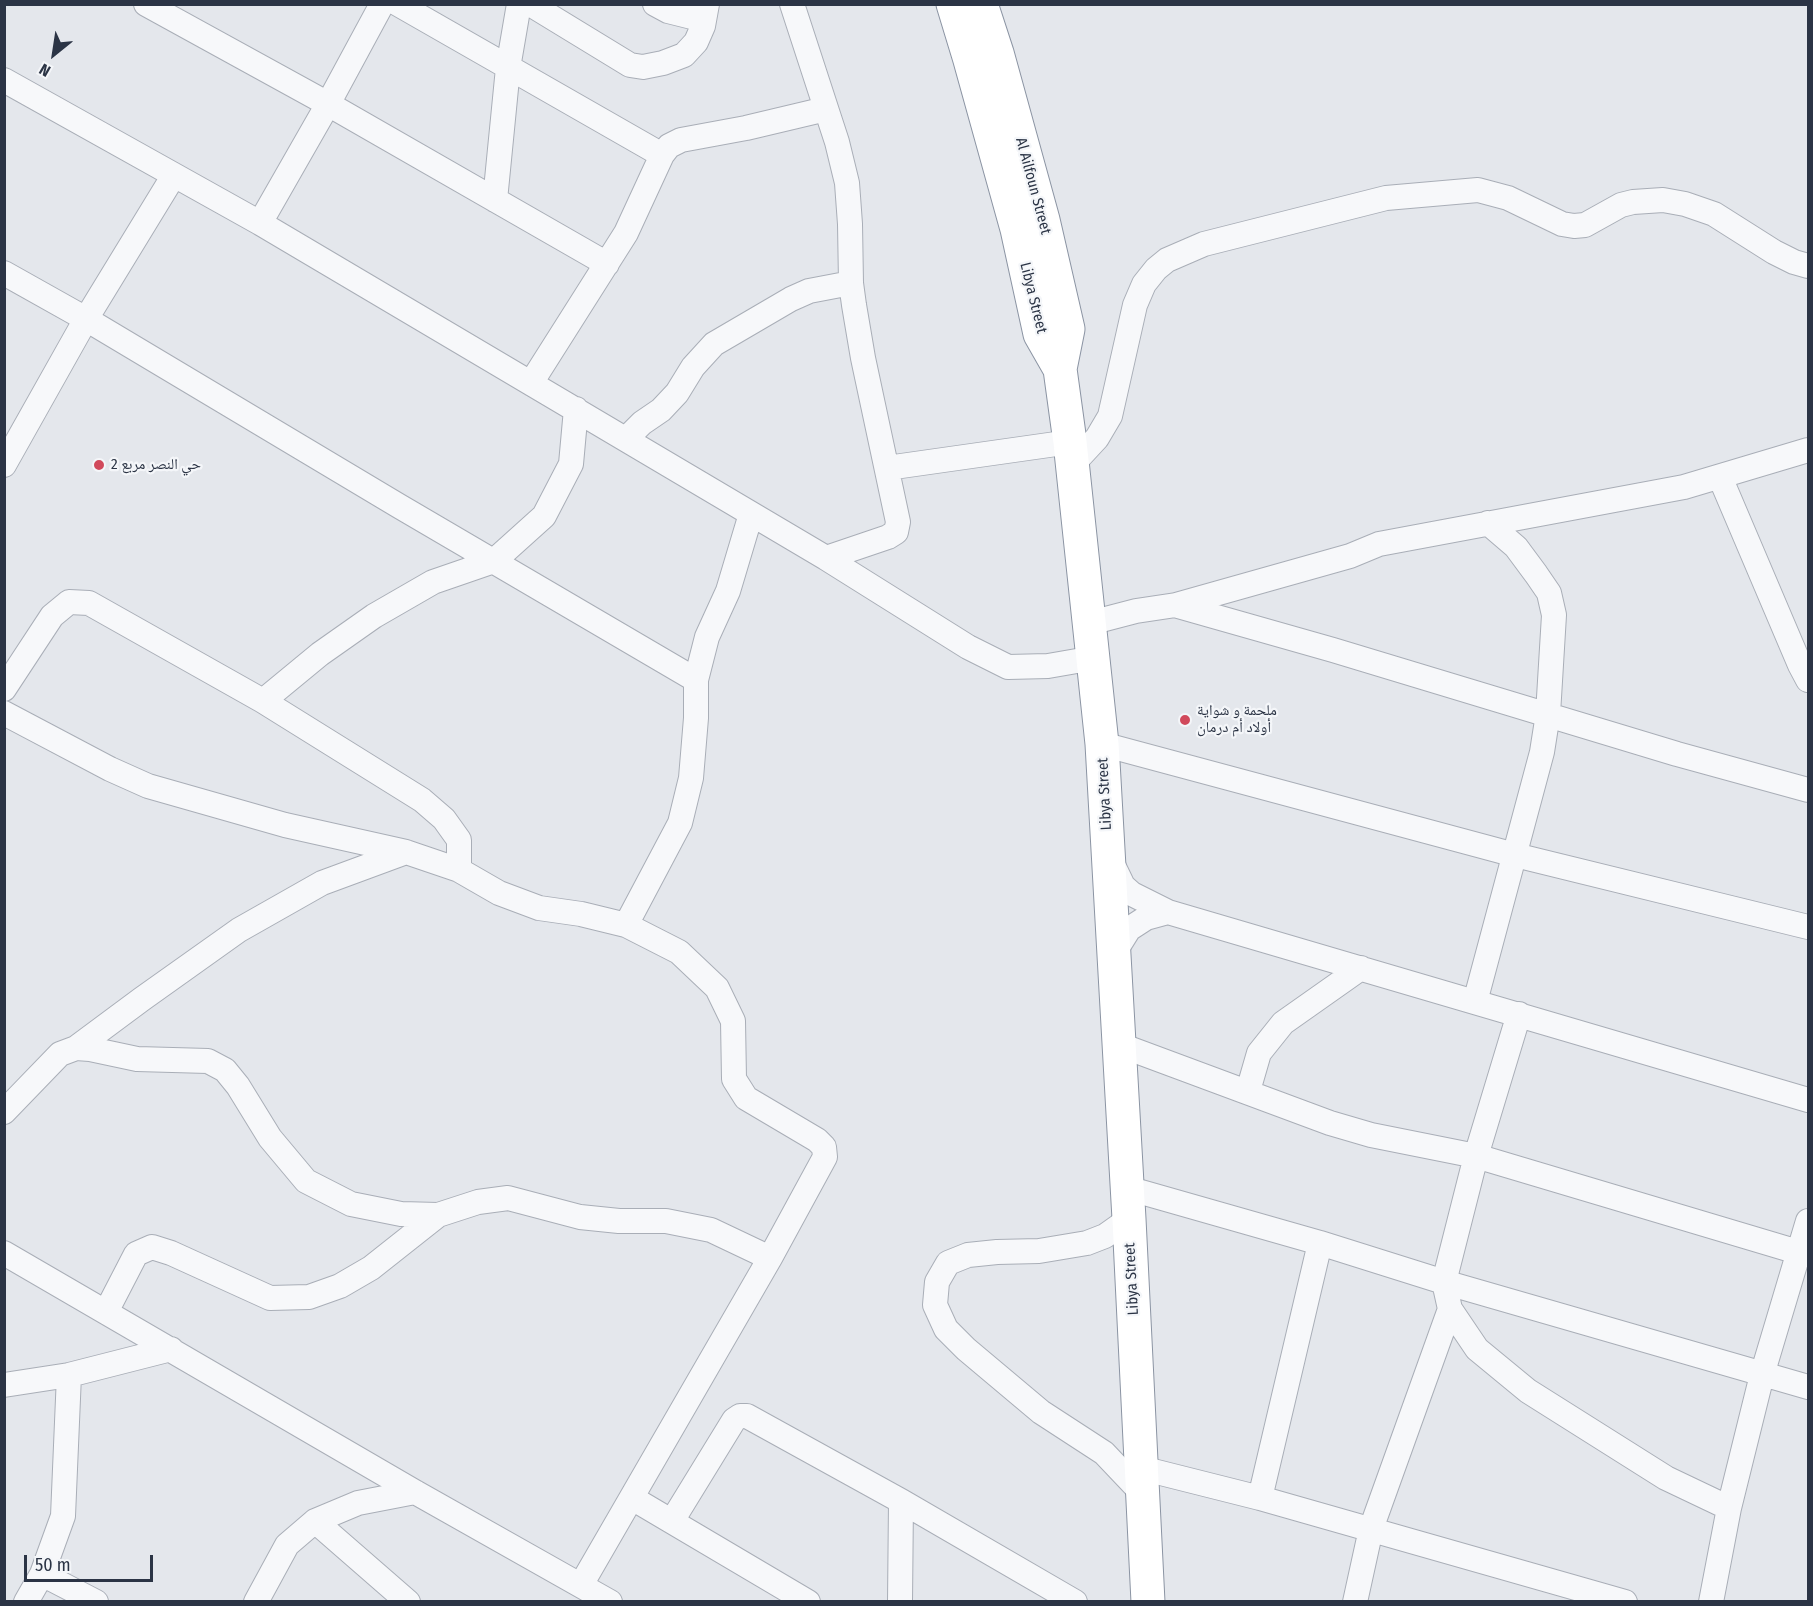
<!DOCTYPE html>
<meta charset="utf-8">
<style>
body{margin:0}
#map{position:relative;width:1813px;height:1606px;overflow:hidden;background:#e4e7ec;font-family:"Fira Sans Condensed",sans-serif}
canvas{display:block}
.frame{position:absolute;inset:0;border:6px solid #2b3445;pointer-events:none}
.north{position:absolute;left:24px;top:24px;width:60px;height:60px;-webkit-text-stroke:4px #f4f6f9;paint-order:stroke;rotate:210deg;font-size:16px;font-weight:700;line-height:24px;text-align:center;color:#2b3445}
.north::after{content:'';display:block;margin:auto;width:21px;height:27px;background:#2b3445;clip-path:polygon(50% 0,100% 100%,50% 72%,0 100%)}
.scale{position:absolute;left:24px;top:1555px;width:129px;height:27px;box-sizing:border-box;border:3px solid #2b3445;border-top:0;padding-left:8px;font-size:18px;line-height:21px;white-space:nowrap;color:#2b3445;-webkit-text-stroke:4px #f4f6f9;paint-order:stroke}
</style>
<div id="map">
<canvas width="1813" height="1606"></canvas>
<div class="frame"></div>
<div class="north">N</div>
<div class="scale">50 m</div>
</div>
<script>
const c = document.querySelector('canvas').getContext('2d');
c.lineJoin = 'round';
const shape = rows => new Path2D(rows.map(r => 'M' + r).join(''));
function stroke(path, color, width, dash) { c.strokeStyle = color; c.lineWidth = width; c.lineCap = dash ? 'butt' : 'round'; c.setLineDash(dash || []); c.stroke(path); }
function write(font, color, halo, rows, align = 'center') {
  c.font = font + ' "Fira Sans Condensed","Noto Naskh Arabic",sans-serif'; c.lineWidth = 4.5; c.setLineDash([]); c.textBaseline = 'middle'; c.strokeStyle = halo; c.fillStyle = color; for (const [text, x, y, turn = 0] of rows) {
    c.save(); c.translate(x, y); c.rotate((+turn || 0) * Math.PI / 180); c.textAlign = isNaN(turn) ? turn : align; if (halo) c.strokeText(text, 0, 0); c.fillText(text, 0, 0); c.restore();
  }
}
const minor = shape([
 [146,4,328,104,607,264],
 [398,4,662,155],
 [530,4,630,65,643,67,663,63,684,55,696,42,703,26,707,4],
 [655,4,668,11,704,20],
 [792,4,837,142,847,183,850,224,851,283,854,305,863,358,898,522,896,532,888,537,826,558],
 [4,80,260,223,826,558,968,647,1008,667,1048,666,1094,658],
 [495,200,508,68,519,4],
 [260,223,328,104,382,4],
 [4,273,86,319,399,506,696,680],
 [531,383,626,233,662,155,669,146,681,140,746,128,826,109],
 [626,439,642,423,661,410,677,393,693,367,714,344,791,299,809,291,851,283],
 [4,465,86,319,174,175],
 [1072,465,1097,438,1110,416,1135,305,1144,284,1156,269,1167,260,1204,244,1386,198,1478,190,1508,198,1562,224,1574,226,1585,225,1621,205,1633,202,1663,200,1685,204,1714,214,1774,252,1794,262,1808,266],
 [887,468,1070,442],
 [1720,477,1800,665,1808,680],
 [1178,606,1333,650,1677,754,1808,790],
 [1090,623,1136,611,1176,605,1350,556,1379,544,1684,487,1808,450],
 [4,689,52,616,69,602,89,603,263,701,422,800,444,819,459,840,459,870],
 [263,701,320,654,374,616,433,582,494,561,544,516,571,464,576,409],
 [4,713,110,769,148,786,285,825,406,852,459,870,499,893,539,908,581,914,626,925,679,952,717,988,733,1021,734,1079,746,1098,817,1140,824,1147,825,1157,770,1258,581,1585],
 [1102,744,1515,855,1808,927],
 [1111,861,1123,886,1132,894,1168,912,1808,1100],
 [626,925,680,823,691,778,696,718,696,680,707,637,728,591,751,514],
 [1114,953,1129,929,1146,918,1168,912],
 [1475,1002,1542,752,1548,714,1554,615,1549,593,1536,574,1516,547,1488,523],
 [1519,1014,1476,1156,1444,1282,1450,1309,1477,1349,1528,1391,1666,1478,1729,1508],
 [1120,1045,1330,1123,1371,1135,1476,1156,1808,1255],
 [76,1048,90,1049,137,1059,208,1061,225,1070,238,1086,270,1138,306,1181,351,1204,401,1214,438,1215],
 [1248,1091,1259,1053,1283,1023,1361,968],
 [4,1112,60,1054,76,1048,142,999,239,930,322,883,406,852],
 [1127,1188,1320,1243,1444,1282,1808,1387],
 [1129,1219,1105,1236,1087,1243,1039,1251,997,1252,968,1255,948,1263,937,1282,935,1305,946,1329,966,1349,1041,1412,1104,1453,1141,1492],
 [4,1253,415,1492,610,1602],
 [106,1312,136,1254,152,1247,171,1253,270,1298,309,1297,340,1286,371,1268,438,1215,478,1202,508,1198,580,1217,619,1221,666,1221,711,1230,770,1258],
 [4,1385,69,1375,171,1349],
 [1141,1468,1260,1498,1625,1602],
 [632,1498,808,1602],
 [1260,1498,1320,1243],
 [315,1521,408,1602],
 [672,1521,734,1420,740,1416,747,1416,901,1501,1075,1602],
 [42,1574,96,1602],
 [26,1602,42,1574,63,1516,69,1375],
 [256,1602,287,1545,315,1521,358,1503,415,1492],
 [900,1602,901,1501],
 [1355,1602,1371,1529,1450,1309],
 [1711,1602,1729,1508,1762,1375,1808,1221]
]);
const highway = shape([
 [953,4,970,60,1017,229,1040,334,1060,369,1070,442,1102,744,1129,1219,1148,1602],
 [981,4,997,53,1043,220,1068,329,1060,369]
]);
const markers = [
 [99,465,6,"#d1495b"],
 [1185,720,6,"#d1495b"]
];
const streetNames = [
 ["Al Ailfoun Street",1033,186,75],
 ["Libya Street",1033,298,76],
 ["Libya Street",1105,794,-93],
 ["Libya Street",1132,1279,-93]
];
const poiNames = [
 ["حي النصر مربع 2",111,465],
 ["ملحمة و شواية",1197,711],
 ["أولاد أم درمان",1197,728]
];
stroke(minor, '#a9aeb7', 26);
stroke(highway, '#8b94a3', 35);
stroke(minor, '#f7f8fa', 24);
stroke(highway, '#fff', 33);
for (const [x, y, r, color] of markers) { const dot = new Path2D(); dot.arc(x, y, r, 0, 2 * Math.PI); c.fillStyle = color; c.fill(dot); stroke(dot, '#f4f6f9', 2); }
write('15px', '#2b3445', '#f4f6f9', streetNames);
write('15px', '#2b3445', '#f4f6f9', poiNames, 'left');
</script>
